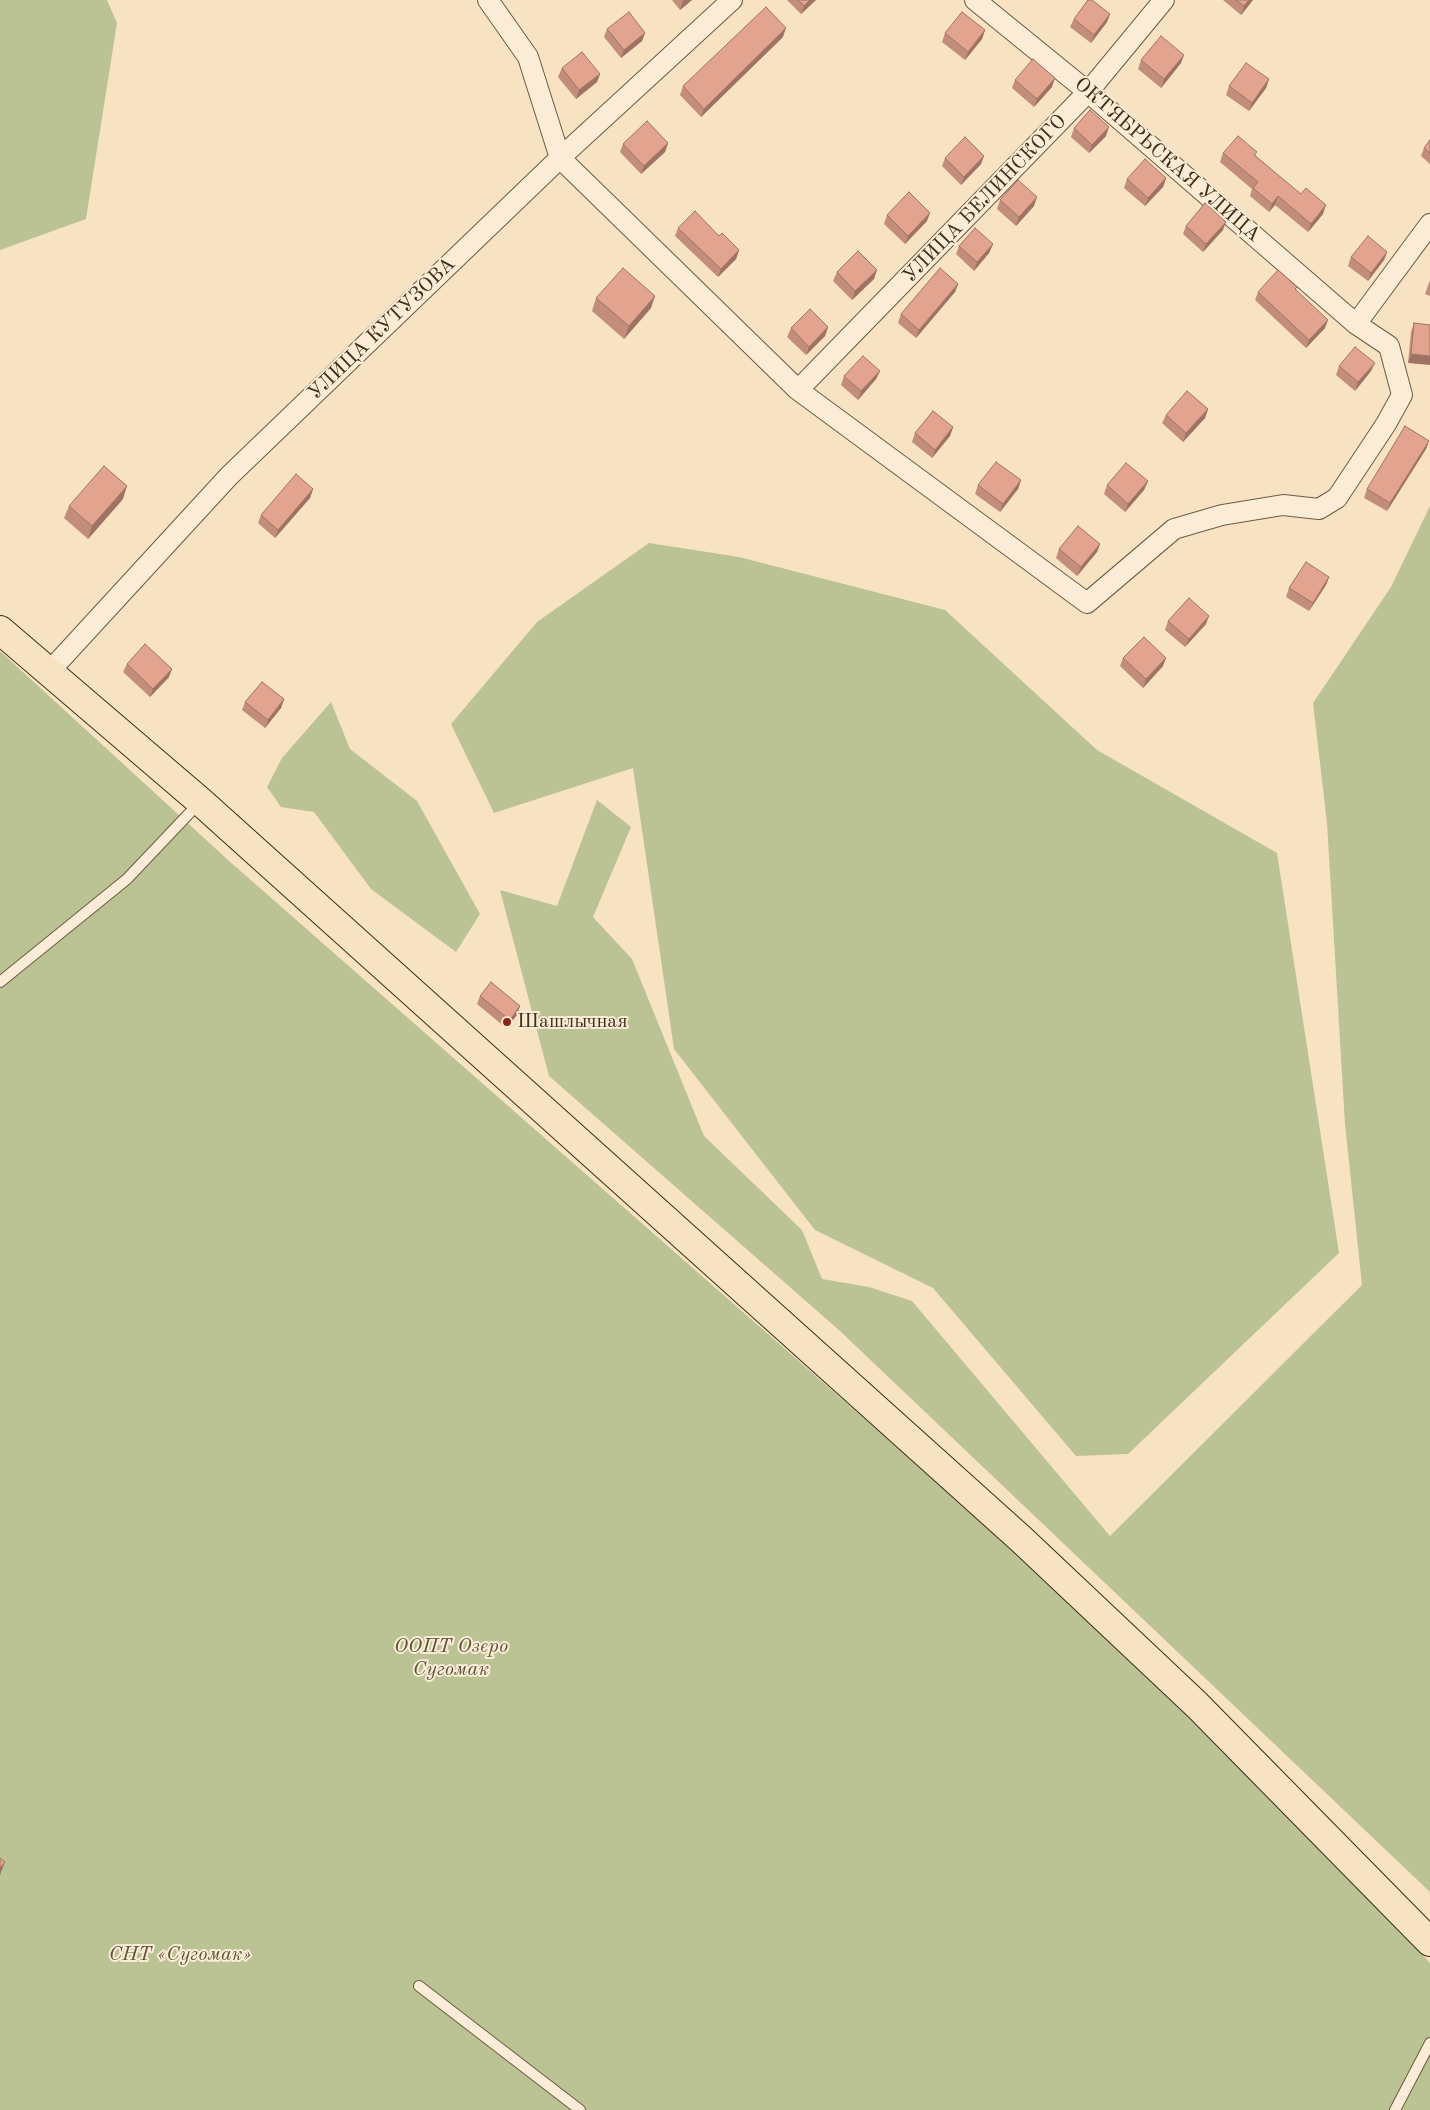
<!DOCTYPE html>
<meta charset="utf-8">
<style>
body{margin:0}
canvas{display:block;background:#f7e2c2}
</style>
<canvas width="1430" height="2110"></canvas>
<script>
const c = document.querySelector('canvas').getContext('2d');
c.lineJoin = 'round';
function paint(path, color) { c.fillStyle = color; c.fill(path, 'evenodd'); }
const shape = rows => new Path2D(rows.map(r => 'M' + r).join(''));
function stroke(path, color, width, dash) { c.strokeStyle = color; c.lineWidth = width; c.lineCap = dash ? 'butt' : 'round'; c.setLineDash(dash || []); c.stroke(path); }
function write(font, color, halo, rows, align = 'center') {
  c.font = font + ' "Old Standard TT",serif'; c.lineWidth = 4; c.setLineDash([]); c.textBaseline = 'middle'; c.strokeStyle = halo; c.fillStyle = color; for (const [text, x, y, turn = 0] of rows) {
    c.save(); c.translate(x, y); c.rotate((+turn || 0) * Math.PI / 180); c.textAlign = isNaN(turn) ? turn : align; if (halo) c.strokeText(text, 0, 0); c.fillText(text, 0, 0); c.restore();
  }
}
const green = shape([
 [0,0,107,0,117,23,86,219,0,250],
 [1430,506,1430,1892,840,1331,549,1076,500,890,557,906,597,800,631,827,593,917,632,959,704,1136,802,1230,822,1279,869,1287,912,1301,1110,1536,1362,1285,1345,1124,1327,823,1313,703,1391,587],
 [649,543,739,557,945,610,1097,750,1277,853,1339,1253,1128,1454,1076,1456,933,1288,815,1230,674,1049,633,768,494,813,451,724,537,622],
 [0,651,228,860,1014,1550,1191,1720,1411,1942,1430,1963,1430,2110,0,2110],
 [331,702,350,749,417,801,480,914,456,952,371,889,314,812,281,807,267,787,282,758]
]);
const lane = shape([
 [0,982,127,879,200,802],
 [419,1986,580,2110],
 [1395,2110,1430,2043]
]);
const street = shape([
 [488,0,528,57,560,158,798,390,1087,603,1174,529,1222,515,1283,505,1319,509,1337,498,1386,424,1402,395,1389,346,1356,324,1430,224],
 [975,0,1088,92,1356,324],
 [798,390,1088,92,1164,0],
 [48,673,229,476,560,158,732,0]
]);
const primary = shape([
 [0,630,201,802,1021,1539,1197,1705,1430,1942]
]);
const wall = shape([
 [672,0,692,0,680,10],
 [787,0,816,0,801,14],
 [1223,0,1253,0,1241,15],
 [1110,14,1107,22,1091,43,1070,27,1074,19],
 [607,29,645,33,642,41,621,58,604,37],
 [985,30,982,39,965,60,942,42,945,33],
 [783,37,701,117,680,95,683,86],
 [1141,60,1181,63,1161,88,1138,69],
 [562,68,600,74,597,82,576,99,558,77],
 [1269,79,1266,88,1249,111,1226,95,1229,86],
 [1015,80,1052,87,1034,107,1012,88],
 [1074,128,1106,136,1089,153,1071,137],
 [1430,140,1430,164,1421,156,1424,148],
 [668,143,665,152,641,174,620,152,623,144],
 [1257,152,1255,155,1323,214,1308,232,1275,205,1269,212,1250,196,1252,189,1220,162,1223,153],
 [945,158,981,164,961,185,942,166],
 [1166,178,1163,187,1145,206,1124,188,1127,179],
 [1000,200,1034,206,1016,226,997,209],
 [887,215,927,221,905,244,884,224],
 [1186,226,1223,230,1203,252,1183,234],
 [678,228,719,236,739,250,736,259,718,277,675,236],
 [993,244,989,253,974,271,956,254,959,246],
 [1387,252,1384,260,1368,281,1348,266,1351,257],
 [837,272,874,279,852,300,833,281],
 [1430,280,1430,296,1425,294],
 [958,284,955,292,916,338,898,323,901,314],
 [1297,287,1296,290,1325,328,1306,348,1255,300,1258,292],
 [596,298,651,308,624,339,592,311],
 [1414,323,1430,325,1408,363,1411,332],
 [828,327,825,336,806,355,787,337,791,328],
 [1339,366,1371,371,1355,391,1336,375],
 [880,371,876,379,858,400,841,385,844,376],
 [1208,409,1205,418,1183,442,1162,423,1166,415],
 [953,427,950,436,932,458,912,442,915,433],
 [1429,441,1426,449,1387,511,1364,498,1367,489],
 [1021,480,1018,489,1000,512,975,494,978,485],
 [1148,481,1144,490,1125,512,1104,494,1107,485],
 [313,489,310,498,275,538,258,523,261,515],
 [123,499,88,539,64,518,69,506],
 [1100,544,1097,552,1077,576,1056,558,1059,549],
 [1329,577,1326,585,1309,611,1286,597,1289,588],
 [1168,621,1206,624,1185,647,1165,630],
 [1123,658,1163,666,1143,688,1120,666],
 [127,664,169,677,150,697,123,672],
 [284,699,281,708,265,728,242,710,245,702],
 [480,996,517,1015,506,1028,477,1004]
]);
const shadedWall = shape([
 [684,0,692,0,680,10,683,1],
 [810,0,816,0,801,14,804,6],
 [1249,0,1253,0,1241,15,1244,6],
 [1110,14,1107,22,1091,43,1094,35],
 [786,28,783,37,701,117,704,109],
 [985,30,982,39,965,60,968,52],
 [645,33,642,41,621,58,624,50],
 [1184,55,1181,63,1161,88,1164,79],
 [600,74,597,82,576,99,579,90],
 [1055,78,1052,87,1034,107,1037,99],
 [1269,79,1266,88,1249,111,1252,103],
 [1109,127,1106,136,1089,153,1092,145],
 [668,143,665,152,641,174,644,166],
 [984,156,981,164,961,185,964,177],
 [1166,178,1163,187,1145,206,1148,198],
 [1278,196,1275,205,1269,212,1272,204],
 [1037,197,1034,206,1016,226,1019,217],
 [1326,205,1323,214,1308,232,1311,224],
 [930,213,927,221,905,244,908,236],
 [1226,222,1223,230,1203,252,1206,244],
 [993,244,989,253,974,271,977,262],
 [739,250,736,259,718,277,721,269],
 [1387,252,1384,260,1368,281,1371,273],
 [877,270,874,279,852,300,855,291],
 [958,284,955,292,916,338,919,330],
 [655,296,651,308,624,339,629,326],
 [1328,320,1325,328,1306,348,1309,340],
 [828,327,825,336,806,355,809,347],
 [1411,354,1430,356,1430,365,1408,363],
 [1375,363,1371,371,1355,391,1358,382],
 [880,371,876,379,858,400,861,391],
 [1208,409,1205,418,1183,442,1186,433],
 [953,427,950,436,932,458,935,450],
 [1429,441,1426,449,1387,511,1390,503],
 [1021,480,1018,489,1000,512,1003,504],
 [1148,481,1144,490,1125,512,1128,504],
 [127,486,123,499,88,539,92,526],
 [313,489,310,498,275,538,278,530],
 [1100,544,1097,552,1077,576,1081,567],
 [1329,577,1326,585,1309,611,1313,603],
 [1209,616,1206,624,1185,647,1189,639],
 [1166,658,1163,666,1143,688,1146,679],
 [172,669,169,677,150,697,153,689],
 [284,699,281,708,265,728,268,720],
 [520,1006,517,1015,506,1028,510,1020],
 [5,1862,0,1875,0,1868]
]);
const building = shape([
 [798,0,810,0,804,6,798,0],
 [1088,0,1092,0,1110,14,1094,35,1074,19,1088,0],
 [1236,0,1249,0,1244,6,1236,0],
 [766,7,786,28,704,109,683,86,766,7],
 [629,12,645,33,624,50,607,29,629,12],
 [962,12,985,30,968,52,945,33,962,12],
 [1161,36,1184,55,1164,79,1141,60,1161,36],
 [582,52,600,74,579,90,562,68,582,52],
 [1033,59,1055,78,1037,99,1015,80,1033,59],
 [1246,63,1269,79,1252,103,1229,86,1246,63],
 [1090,110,1109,127,1092,145,1074,128,1090,110],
 [647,121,668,143,644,166,623,144,647,121],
 [1238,136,1257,152,1254,155,1301,194,1306,188,1326,205,1311,224,1278,196,1272,204,1253,188,1258,182,1223,153,1238,136],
 [965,137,984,156,964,177,945,158,965,137],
 [1430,140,1430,153,1424,148,1430,140],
 [1145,159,1166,178,1148,198,1127,179,1145,159],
 [1018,180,1037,197,1019,217,1000,200,1018,180],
 [909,192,930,213,908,236,887,215,909,192],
 [1205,203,1226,222,1206,244,1186,226,1205,203],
 [695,211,719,236,722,233,739,250,721,269,678,228,695,211],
 [975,228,993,244,977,262,959,246,975,228],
 [1368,236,1387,252,1371,273,1351,257,1368,236],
 [858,251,877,270,855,291,837,272,858,251],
 [623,268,655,296,629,326,596,298,623,268],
 [940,268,958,284,919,330,901,314,940,268],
 [1278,270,1297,287,1295,289,1328,320,1309,340,1258,292,1278,270],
 [810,309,828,327,809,347,791,328,810,309],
 [1414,323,1430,325,1430,356,1411,354,1414,323],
 [1355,347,1375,363,1358,382,1339,366,1355,347],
 [863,356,880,371,861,391,844,376,863,356],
 [1187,391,1208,409,1186,433,1166,415,1187,391],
 [933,411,953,427,935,450,915,433,933,411],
 [1405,426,1429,441,1390,503,1367,489,1405,426],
 [996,462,1021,480,1003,504,978,485,996,462],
 [1126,463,1148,481,1128,504,1107,485,1126,463],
 [104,466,127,486,92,526,69,506,104,466],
 [296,474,313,489,278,530,261,515,296,474],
 [1078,526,1100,544,1081,567,1059,549,1078,526],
 [1306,562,1329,577,1313,603,1289,588,1306,562],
 [1189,598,1209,616,1189,639,1168,621,1189,598],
 [1144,637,1166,658,1146,679,1123,658,1144,637],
 [145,644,172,669,153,689,127,664,145,644],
 [262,682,284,699,268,720,245,702,262,682],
 [491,982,520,1006,510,1020,480,996,491,982],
 [0,1858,5,1862,0,1868,0,1858]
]);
const markers = [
 [507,1022,5,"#8f2418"]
];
const streetNames = [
 ["ОКТЯБРЬСКАЯ УЛИЦА",1167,160,41],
 ["УЛИЦА БЕЛИНСКОГО",985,199,-46],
 ["УЛИЦА КУТУЗОВА",382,329,-44]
];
const poiNames = [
 ["Шашлычная",517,1022]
];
const parkNames = [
 ["ООПТ Озеро",451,1647],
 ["Сугомак",451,1670],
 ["СНТ «Сугомак»",180,1955]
];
paint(green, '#bbc394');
stroke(lane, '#6d5b43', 12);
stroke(street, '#6d5b43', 22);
stroke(primary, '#3f2e19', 30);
stroke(lane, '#faecd7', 10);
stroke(street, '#faecd7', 20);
stroke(primary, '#f7e2c2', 28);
paint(wall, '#c38d7b');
paint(shadedWall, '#9f7364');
paint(building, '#e3a48f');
stroke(building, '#9f7364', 1);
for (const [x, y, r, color] of markers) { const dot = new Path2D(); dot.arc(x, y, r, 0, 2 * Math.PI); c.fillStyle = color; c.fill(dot); stroke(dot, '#faecd7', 2); }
write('20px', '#3f2e19', '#faecd7', streetNames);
write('20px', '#3f2e19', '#faecd7', poiNames, 'left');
write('italic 20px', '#5e5338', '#faecd7', parkNames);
</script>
